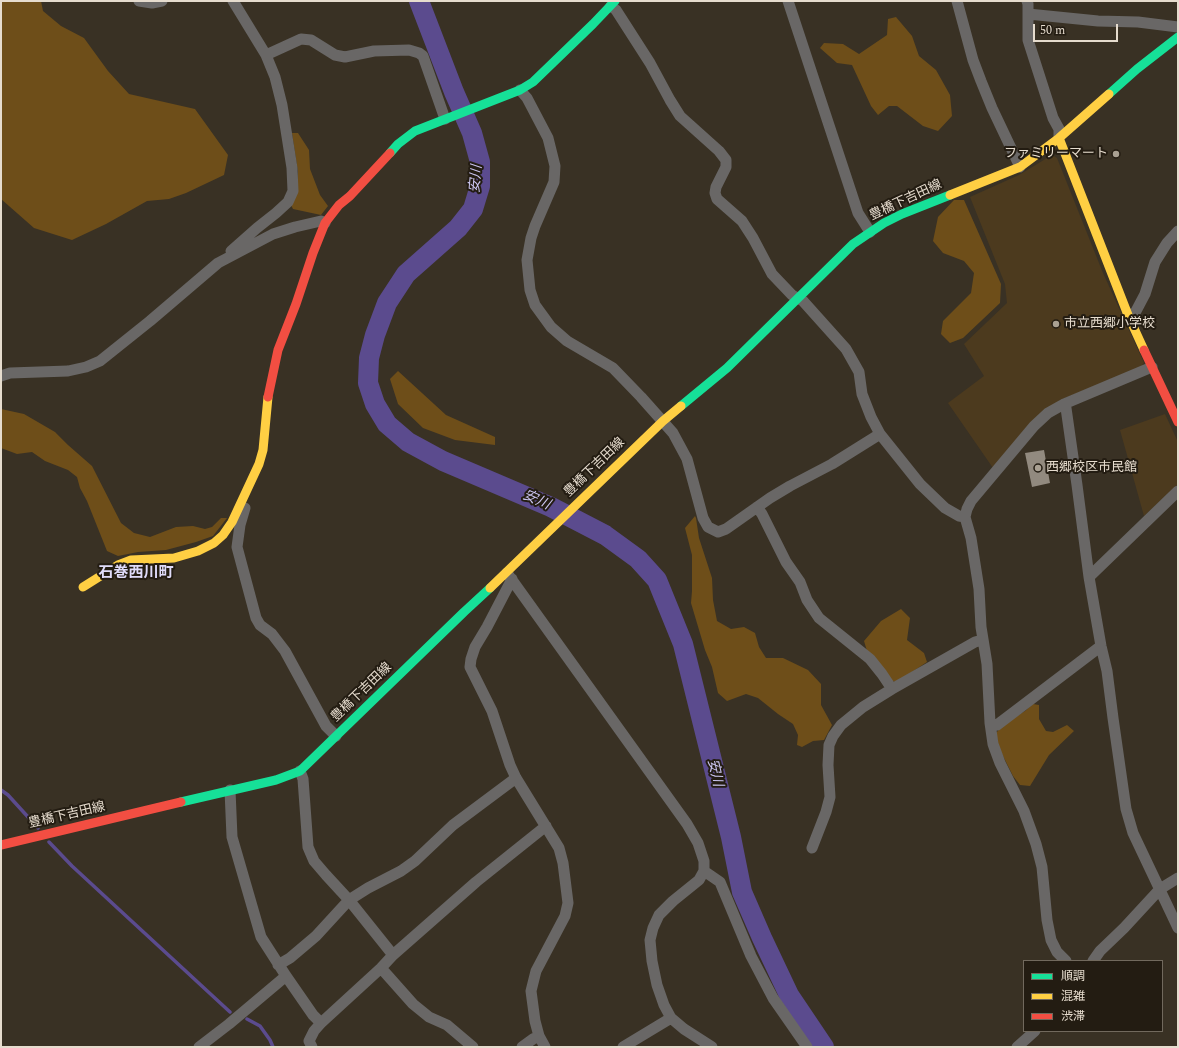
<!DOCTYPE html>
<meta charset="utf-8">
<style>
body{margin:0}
#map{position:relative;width:1179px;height:1048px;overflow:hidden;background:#393124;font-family:Spectral,"Noto Sans JP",serif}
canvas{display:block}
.frame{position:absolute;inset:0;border:2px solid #e6dcce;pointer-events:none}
.legend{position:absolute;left:1023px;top:960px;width:140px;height:72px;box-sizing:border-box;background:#231c12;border:1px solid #71695d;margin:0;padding:5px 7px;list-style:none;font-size:12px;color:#e6dcce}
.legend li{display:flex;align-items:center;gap:8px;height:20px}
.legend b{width:20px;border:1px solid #71695d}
.scale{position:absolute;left:1033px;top:24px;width:85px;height:18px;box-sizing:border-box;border:2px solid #e6dcce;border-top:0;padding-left:5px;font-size:12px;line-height:14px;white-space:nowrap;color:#e6dcce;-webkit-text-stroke:3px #231c12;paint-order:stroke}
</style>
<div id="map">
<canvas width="1179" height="1048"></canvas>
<div class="frame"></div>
<ul class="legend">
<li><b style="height:5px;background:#16e098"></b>順調</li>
<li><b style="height:5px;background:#ffcf43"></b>混雑</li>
<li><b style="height:5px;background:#f24e42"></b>渋滞</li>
</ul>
<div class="scale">50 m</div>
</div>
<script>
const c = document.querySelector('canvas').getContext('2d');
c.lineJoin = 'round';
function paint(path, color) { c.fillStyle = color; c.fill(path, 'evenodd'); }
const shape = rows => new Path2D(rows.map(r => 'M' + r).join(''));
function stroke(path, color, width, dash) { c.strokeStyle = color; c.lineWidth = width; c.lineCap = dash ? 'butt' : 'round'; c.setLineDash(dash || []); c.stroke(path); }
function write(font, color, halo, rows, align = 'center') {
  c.font = font + ' Spectral,"Noto Sans JP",serif'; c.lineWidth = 4; c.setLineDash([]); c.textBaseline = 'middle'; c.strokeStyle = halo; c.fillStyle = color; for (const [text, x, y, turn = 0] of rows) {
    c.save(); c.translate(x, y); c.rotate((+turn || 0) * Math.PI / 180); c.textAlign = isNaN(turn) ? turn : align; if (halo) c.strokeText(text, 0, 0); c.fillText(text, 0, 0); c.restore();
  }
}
const built = shape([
 [1052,155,1057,158,1103,273,1144,363,1140,368,1060,400,993,468,948,403,984,376,964,344,1007,303,1005,284,970,197,1019,175],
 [1165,414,1178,442,1178,484,1144,516,1120,430]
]);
const green = shape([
 [1,1,41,1,43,11,61,26,84,38,108,71,129,94,195,109,228,155,224,175,186,193,169,199,147,201,106,224,72,240,34,228,1,199],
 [896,17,912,36,919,56,936,70,950,95,952,116,938,131,923,126,897,106,889,106,878,115,871,106,852,65,837,63,820,48,824,43,843,44,859,54,887,35,888,19],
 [292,133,298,133,309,150,310,169,320,195,328,206,321,215,293,209,291,205,297,192,298,172],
 [954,200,964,200,1001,284,1000,303,963,338,950,343,941,334,943,321,971,293,974,273,964,261,943,253,933,241,938,217],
 [398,371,446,415,495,437,495,445,455,440,423,428,398,404,390,379],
 [1,409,24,414,55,432,68,445,92,466,121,523,134,533,150,537,176,527,193,526,205,529,212,527,221,518,227,518,213,536,196,542,166,550,138,552,118,556,107,551,87,501,80,488,77,477,68,470,45,461,32,452,17,454,1,448],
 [695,516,696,518,699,538,712,578,713,600,717,621,731,629,744,627,755,633,759,647,766,658,783,658,808,670,821,684,821,705,832,725,824,740,813,741,802,747,797,745,798,735,793,724,778,714,758,698,746,694,727,701,718,693,712,667,705,650,691,603,692,591,692,555,685,528],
 [901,609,910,618,907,640,924,653,927,662,897,682,891,681,867,651,864,641,881,621],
 [1033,704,1039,705,1039,719,1046,731,1053,732,1067,725,1074,731,1049,755,1030,786,1020,785,1013,776,999,748,996,733,1004,724,1025,711]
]);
const stream = shape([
 [1,790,8,795,38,828],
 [49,842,72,866,230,1012],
 [247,1019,260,1026,270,1040,273,1047]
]);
const river = shape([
 [419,1,454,92,472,133,480,162,480,186,473,209,458,228,406,274,387,303,375,335,369,358,368,383,375,404,387,424,408,442,443,461,551,507,605,535,638,559,657,580,683,644,731,837,742,892,762,938,789,995,824,1047]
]);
const building = shape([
 [1044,450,1050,483,1032,487,1025,453]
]);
const street = shape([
 [139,1,152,3,162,1],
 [788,1,858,213,870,232],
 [957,1,973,60,981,81,992,108,1020,167],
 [1027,1,1028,4,1028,40,1053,118,1059,129,1059,138],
 [611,6,616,10,650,63,670,100,680,116,719,151,726,160,726,167,716,187,715,193,717,199,742,221,753,238,772,274,792,295,803,301,846,349,859,372,862,394,871,417,880,434,920,484,945,508,959,516,965,517],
 [1028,14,1098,21,1138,22,1178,27],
 [266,55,301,39,311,40,335,55,345,57,374,51,409,50,419,53,423,56,445,119],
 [520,90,527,98,548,138,555,166,554,182,535,226,531,238,527,260,530,290,535,305,551,327,567,341,613,368,641,397,673,433,687,459,703,518,708,527,718,532,726,529,770,498,790,486,832,464,880,434],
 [231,251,257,228,276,213,288,202,293,191,292,168,282,105,275,77,266,55,233,1],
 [1128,315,1135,313,1145,294,1155,262,1167,243,1178,231],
 [1,376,10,373,68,371,86,367,100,361,150,321,218,263,273,234,295,227,321,221,325,223],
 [1064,404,1066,408,1077,485,1089,577],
 [1178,491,1089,577,1101,646,1107,671,1113,718,1126,809,1133,833,1178,928],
 [757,507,762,514,786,562,800,582,807,600,819,618,870,659,882,674,892,689],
 [245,508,240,525,237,547,256,618,260,625,272,634,285,651,326,726,336,736],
 [507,573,687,824,698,843,704,861,704,871,699,880,673,901,659,915,653,928,650,940,652,961,657,985,664,1005,671,1018,684,1029,712,1047],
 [512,579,487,627,475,647,471,659,470,667,492,711,510,765,516,778,559,848,563,863,568,903,565,916,536,971,531,991,535,1021,539,1036,545,1047],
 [991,726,997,725,1101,646],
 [300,771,303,779,308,847,314,861,326,875,349,900,393,955],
 [230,790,232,837,261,937,286,976,313,1015,321,1023],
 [812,848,826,812,830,797,828,765,829,745,833,736,841,725,863,707,892,689,975,642,982,640],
 [704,871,720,882,751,956,773,998,807,1047],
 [1066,961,1057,952,1051,940,1047,920,1042,867,1036,844,1024,811,1000,763,993,744,990,723,987,664,981,627,979,589,971,538,965,517,967,509,971,501,1034,426,1048,413,1064,404,1152,367],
 [1093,961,1100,951,1124,928,1160,889,1178,878],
 [278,965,290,958,316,936,349,900,368,888,401,871,415,861,453,825,516,778],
 [381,968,413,1004,429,1017,447,1025,473,1047],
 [199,1047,229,1024,286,976],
 [312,1047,309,1041,314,1031,321,1023,381,968,393,955,476,882,546,826],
 [522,1047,533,1039,539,1036],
 [623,1047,671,1018],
 [1017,1047,1035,1031]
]);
const fast = shape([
 [1109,94,1137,69,1178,37],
 [390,153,398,144,415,131,520,90,533,82,593,24,615,1],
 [681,406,727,368,853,244,884,223,902,214,950,195],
 [181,802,276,780,300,771,464,612,490,588]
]);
const slow = shape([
 [1059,138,1128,315,1144,350],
 [950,195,1020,167,1059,138,1109,94],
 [83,587,118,565,131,560,174,558,198,551,214,543,223,535,232,522,259,464,263,450,268,397],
 [490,588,663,421,681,406]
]);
const jam = shape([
 [1144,350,1178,422],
 [268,397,278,350,296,304,313,253,325,223,339,205,350,196,390,153],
 [1,845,181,802]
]);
const markers = [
 [1116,154,4,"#a9a092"],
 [1056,324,4,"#a9a092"],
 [1038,468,4,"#a9a092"]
];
const poiNames = [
 ["ファミリーマート",1108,154,"right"],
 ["市立西郷小学校",1064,324],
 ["西郷校区市民館",1046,468]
];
const streetNames = [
 ["豊橋下吉田線",906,201,-25],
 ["豊橋下吉田線",595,468,-44],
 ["豊橋下吉田線",362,693,-44],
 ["豊橋下吉田線",67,816,-13]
];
const waterNames = [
 ["安川",477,179,-85],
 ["安川",536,501,24],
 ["安川",714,773,77]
];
const quarterNames = [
 ["石巻西川町",136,574]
];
paint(built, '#4c3a1e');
paint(green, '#6e4e19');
stroke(stream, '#5b4b8e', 3.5);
stroke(river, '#5b4b8e', 20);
paint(building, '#928a7f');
stroke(street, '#696766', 11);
stroke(fast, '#16e098', 9);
stroke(slow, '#ffcf43', 9);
stroke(jam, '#f24e42', 9);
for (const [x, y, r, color] of markers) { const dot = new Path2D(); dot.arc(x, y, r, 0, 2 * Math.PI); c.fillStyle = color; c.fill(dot); stroke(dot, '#231c12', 1.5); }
write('13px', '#e6dcce', '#231c12', poiNames, 'left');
write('13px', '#e6dcce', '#231c12', streetNames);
write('italic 14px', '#cdc7f2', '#231c12', waterNames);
write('bold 15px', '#dfdbf9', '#231c12', quarterNames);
</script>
